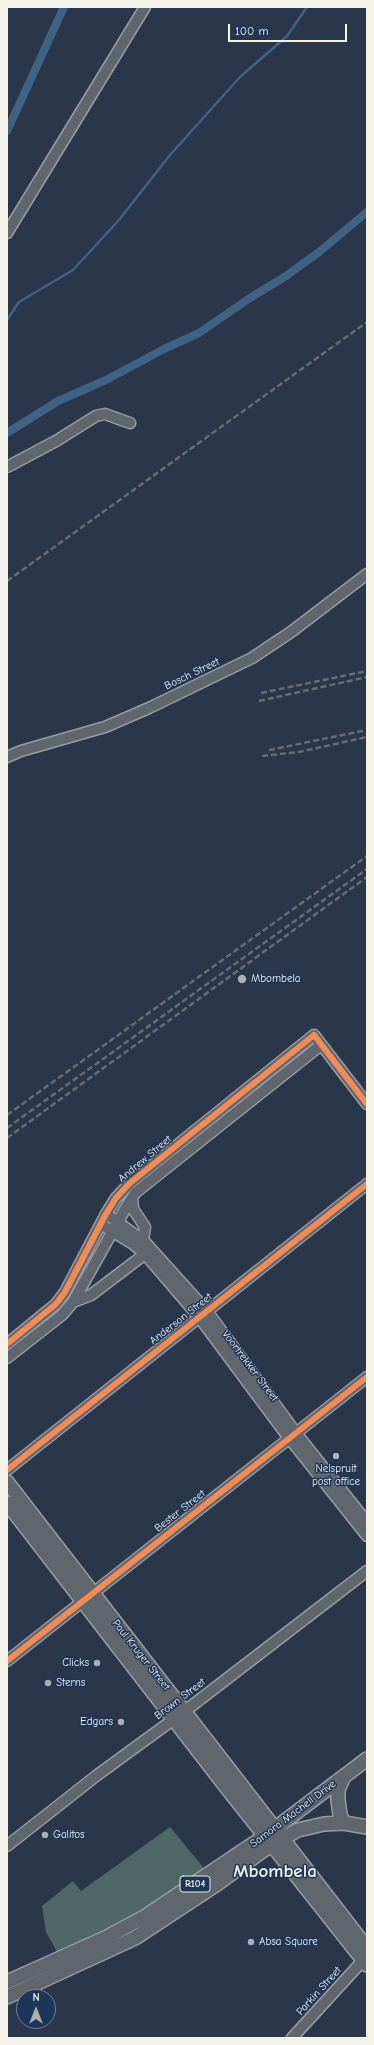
<!DOCTYPE html>
<style>
body{margin:0}
#map{position:relative;width:374px;height:2045px;overflow:hidden;background:#2a374a;font-family:"Comic Neue",sans-serif}
canvas{display:block}
.frame{position:absolute;inset:0;border:8px solid #f4f1e8;pointer-events:none}
.north{position:absolute;left:16px;top:1989px;width:40px;height:40px;box-sizing:border-box;background:#1d3557;border:1px solid #738091;border-radius:50%;rotate:0deg;font-size:11px;font-weight:700;line-height:16px;text-align:center;color:#f4f1e8}
.north::after{content:'';display:block;margin:auto;width:14px;height:18px;background:#adb0b1;clip-path:polygon(50% 0,100% 100%,50% 72%,0 100%)}
.scale{position:absolute;left:228px;top:24px;width:119px;height:18px;box-sizing:border-box;border:2px solid #f4f1e8;border-top:0;padding-left:5px;font-size:12px;line-height:14px;white-space:nowrap;color:#f4f1e8;-webkit-text-stroke:3px #1d3557;paint-order:stroke}
</style>
<div id="map">
<canvas width="374" height="2045"></canvas>
<div class="frame"></div>
<div class="north">N</div>
<div class="scale">100 m</div>
</div>
<script>
const c = document.querySelector('canvas').getContext('2d');
c.lineJoin = 'round';
function paint(path, color) { c.fillStyle = color; c.fill(path, 'evenodd'); }
const shape = rows => new Path2D(rows.map(r => 'M' + r).join(''));
function stroke(path, color, width, dash) { c.strokeStyle = color; c.lineWidth = width; c.lineCap = dash ? 'butt' : 'round'; c.setLineDash(dash || []); c.stroke(path); }
function write(font, color, halo, rows, align = 'center') {
  c.font = font + ' "Comic Neue",sans-serif'; c.lineWidth = 3; c.setLineDash([]); c.textBaseline = 'middle'; c.strokeStyle = halo; c.fillStyle = color; for (const [text, x, y, turn = 0] of rows) {
    c.save(); c.translate(x, y); c.rotate((+turn || 0) * Math.PI / 180); c.textAlign = isNaN(turn) ? turn : align; if (halo) c.strokeText(text, 0, 0); c.fillText(text, 0, 0); c.restore();
  }
}
const green = shape([
 [170,1827,208,1873,170,1899,60,1957,46,1932,42,1906,73,1881,81,1891]
]);
const stream = shape([
 [7,320,19,302,73,270,119,220,170,155,240,77,287,36,307,7]
]);
const canal = shape([
 [7,131,64,7],
 [7,433,58,401,106,380,164,349,199,333,250,298,286,276,319,252,367,212]
]);
const minor = shape([
 [7,233,145,7],
 [7,467,56,441,96,416,105,414,130,423],
 [7,757,21,751,105,727,149,708,252,658,291,632,367,574],
 [132,1198,133,1209,145,1227,143,1240],
 [112,1218,145,1242,207,1311,296,1433,367,1522],
 [107,1228,133,1244,145,1254,199,1317,289,1438,367,1536],
 [73,1302,91,1295,145,1254],
 [7,1344,56,1304,65,1292,106,1214,116,1198,130,1183,314,1035,367,1104],
 [7,1358,62,1315,73,1302,124,1211,135,1193,321,1045],
 [7,1470,367,1184],
 [7,1661,367,1377],
 [7,1846,96,1776,185,1711,367,1571],
 [292,2038,367,1956]
]);
const major = shape([
 [7,1482,367,1948],
 [7,1503,223,1783,367,1965],
 [344,1776,338,1790,338,1800,340,1815,344,1823],
 [7,1982,105,1938,146,1916,265,1836,367,1759],
 [7,1997,135,1938,217,1884,272,1844,298,1830,324,1824,344,1823,367,1827]
]);
const rail = shape([
 [7,581,367,322],
 [261,693,367,671],
 [259,701,367,677],
 [269,750,367,730],
 [262,756,299,752,367,737],
 [7,1115,367,856],
 [7,1128,367,869],
 [7,1138,367,877]
]);
const cycleway = shape([
 [7,1344,56,1304,65,1292,106,1214,116,1198,130,1183,314,1035,367,1104],
 [7,1470,367,1184],
 [7,1661,367,1377]
]);
const markers = [
 [242,979,5,"#adb0b1"],
 [336,1456,4,"#adb0b1"],
 [97,1663,4,"#adb0b1"],
 [48,1683,4,"#adb0b1"],
 [121,1722,4,"#adb0b1"],
 [45,1835,4,"#adb0b1"],
 [251,1942,4,"#adb0b1"]
];
const shields = [
 [195,1884,30]
];
const shieldNames = [
 ["R104",195,1884]
];
const streetNames = [
 ["Bosch Street",192,674,-26],
 ["Andrew Street",145,1159,-40],
 ["Anderson Street",181,1319,-38],
 ["Voortrekker Street",250,1366,53],
 ["Bester Street",180,1511,-38],
 ["Paul Kruger Street",141,1655,52],
 ["Brown Street",180,1699,-37],
 ["Samora Machell Drive",293,1814,-37],
 ["Parkin Street",319,1991,-48]
];
const poiNames = [
 ["Mbombela",251,979],
 ["Nelspruit",336,1469,"center"],
 ["post office",336,1482,"center"],
 ["Clicks",89,1663,"right"],
 ["Sterns",56,1683],
 ["Edgars",113,1722,"right"],
 ["Galitos",53,1835],
 ["Absa Square",259,1942]
];
const townNames = [
 ["Mbombela",275,1872]
];
paint(green, '#4f6767');
stroke(stream, '#426284', 2.5);
stroke(canal, '#426284', 8);
stroke(minor, '#979ca3', 13);
stroke(major, '#979ca3', 16);
stroke(minor, '#60666e', 10);
stroke(major, '#60666e', 13);
stroke(rail, '#666d76', 2.5, [6, 3]);
stroke(cycleway, '#f68b52', 6);
for (const [x, y, r, color] of markers) { const dot = new Path2D(); dot.arc(x, y, r, 0, 2 * Math.PI); c.fillStyle = color; c.fill(dot); stroke(dot, '#1d3557', 1.5); }
for (const [x, y, w] of shields) { const box = new Path2D(); box.roundRect(x - w / 2, y - 8, w, 16, 3); c.fillStyle = '#1d3557'; c.fill(box); stroke(box, '#f4f1e8', 1); }
write('bold 10px', '#f4f1e8', null, shieldNames);
write('11px', '#f4f1e8', '#1d3557', streetNames);
write('11px', '#f4f1e8', '#1d3557', poiNames, 'left');
write('bold 19px', '#f4f1e8', '#1d3557', townNames);
</script>
